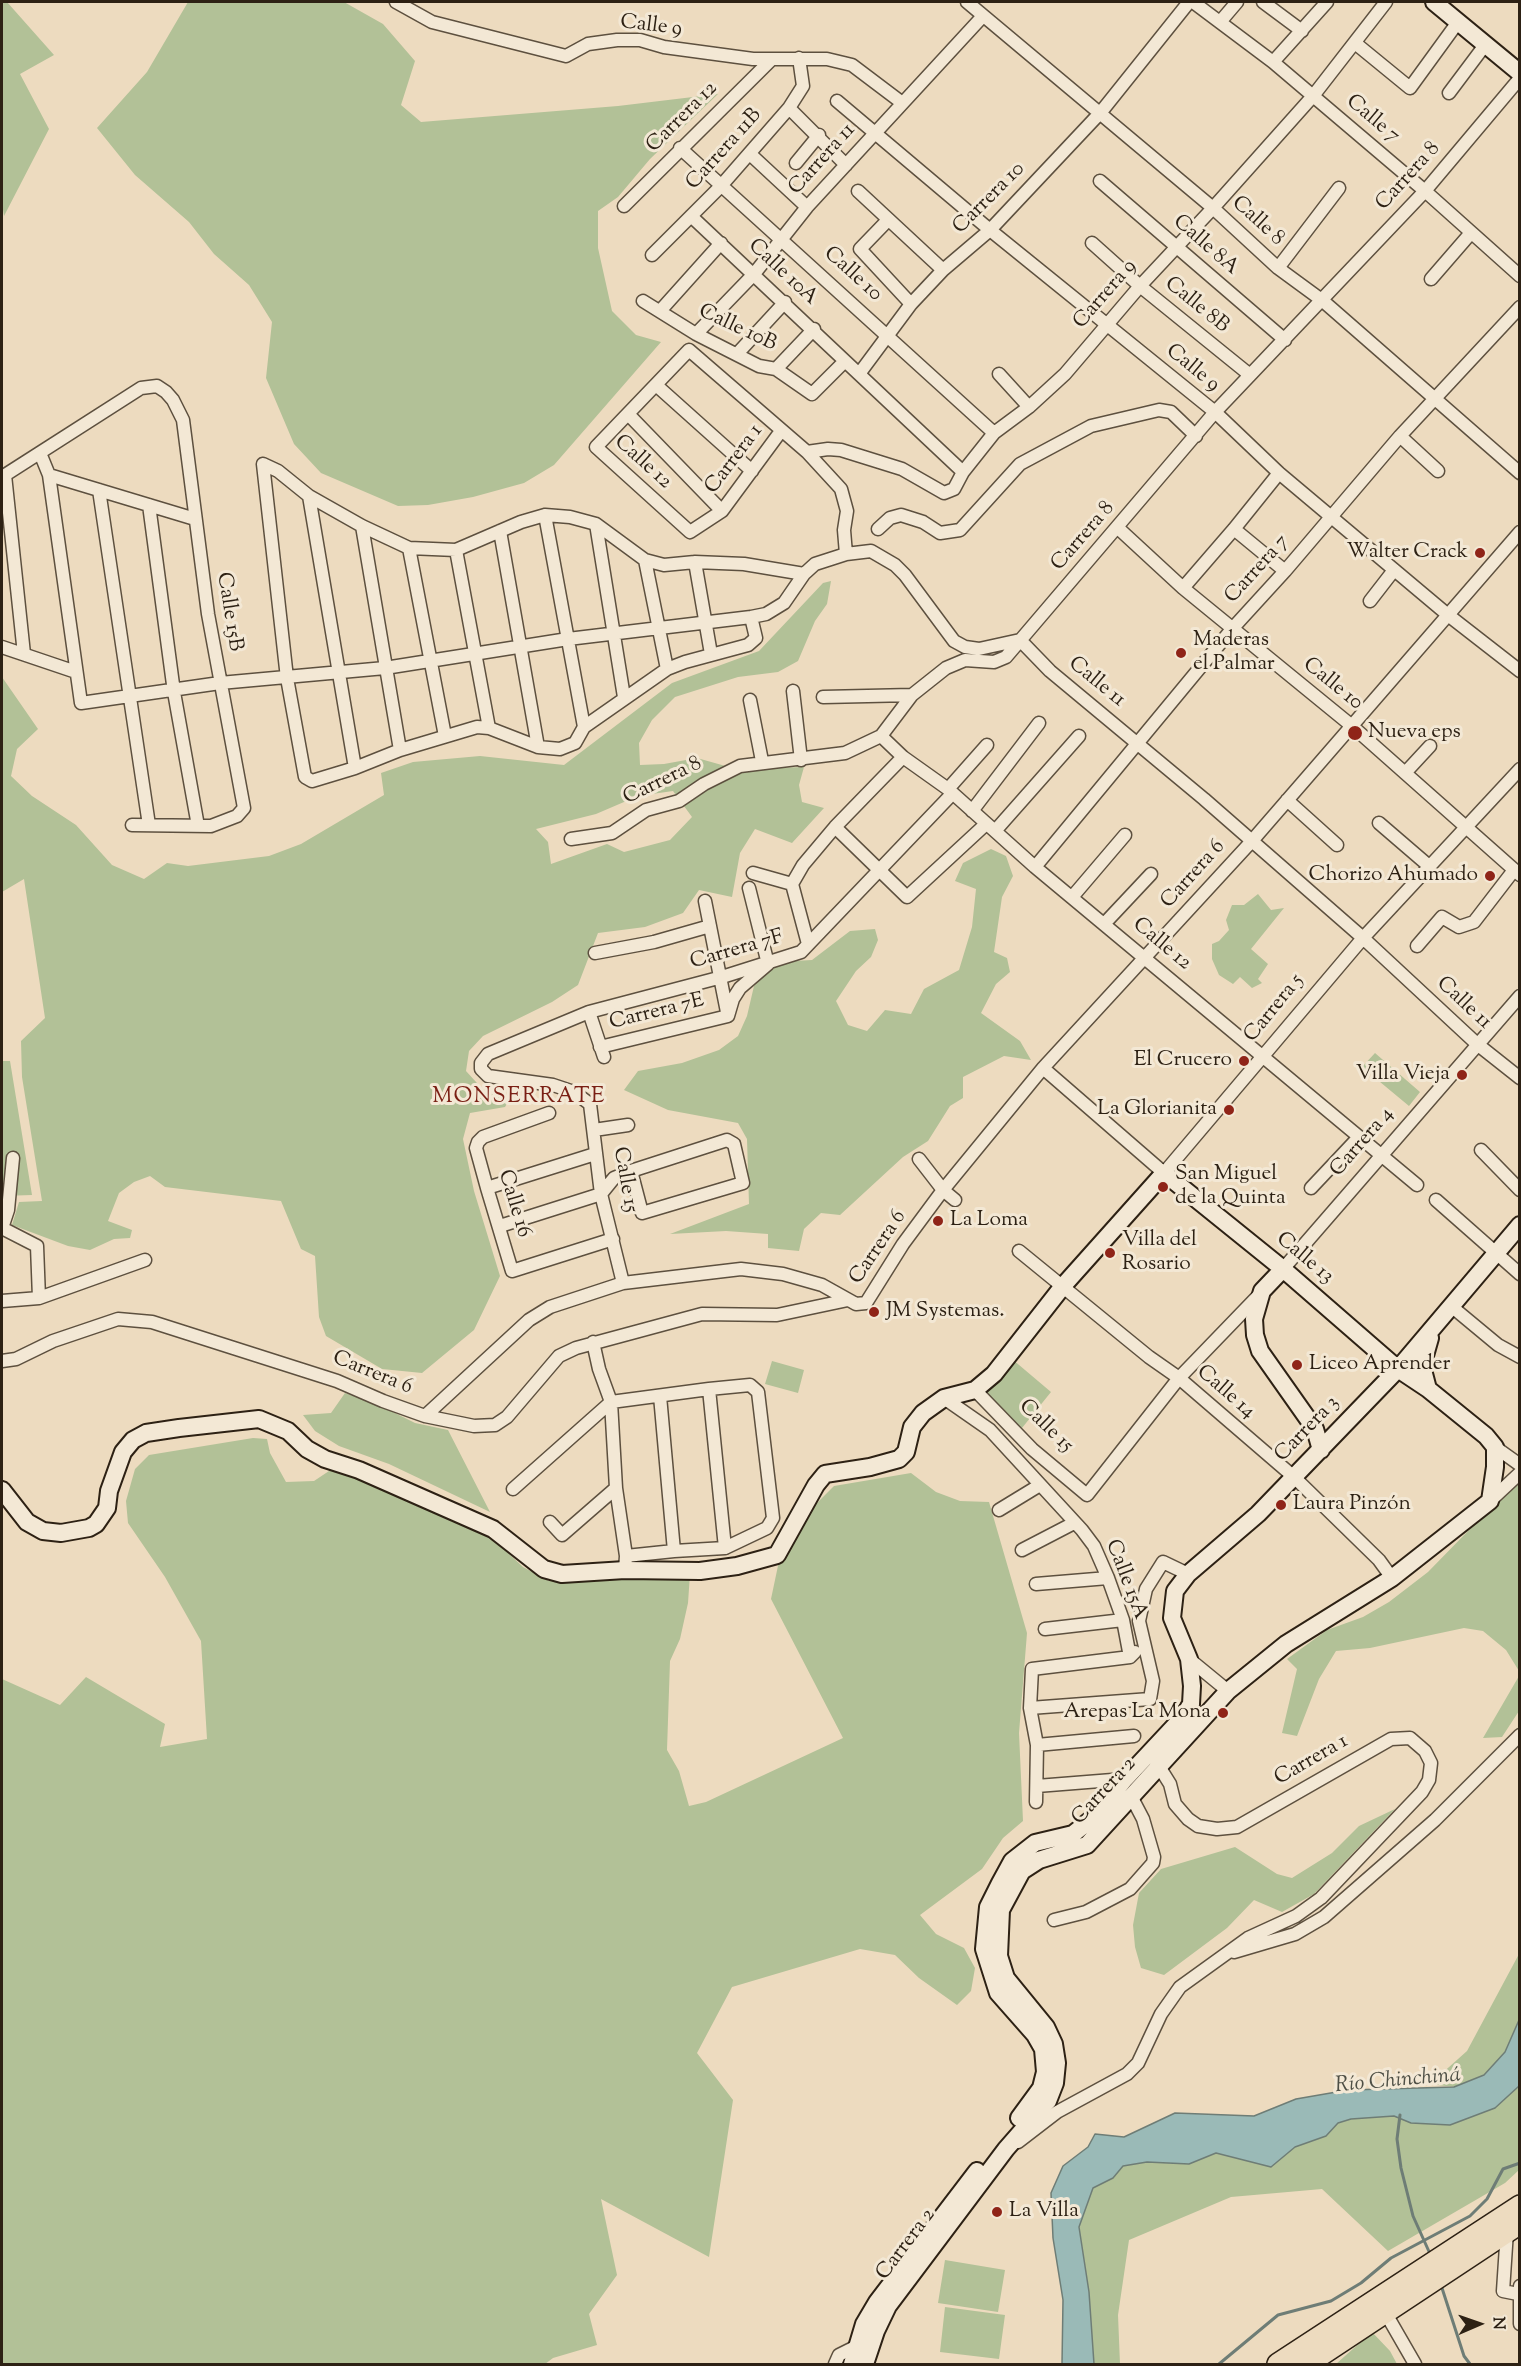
<!DOCTYPE html>
<meta charset="utf-8">
<style>
body{margin:0}
#map{position:relative;width:1521px;height:2366px;overflow:hidden;background:#eddbbf;font-family:"Sorts Mill Goudy",serif}
canvas{display:block}
.frame{position:absolute;inset:0;border:3px solid #2d2114;pointer-events:none}
.north{position:absolute;left:1449px;top:2294px;width:60px;height:60px;-webkit-text-stroke:4px #f3e8d5;paint-order:stroke;rotate:88deg;font-size:16px;font-weight:700;line-height:24px;text-align:center;color:#2d2114}
.north::after{content:'';display:block;margin:auto;width:21px;height:27px;background:#2d2114;clip-path:polygon(50% 0,100% 100%,50% 72%,0 100%)}
</style>
<div id="map">
<canvas width="1521" height="2366"></canvas>
<div class="frame"></div>
<div class="north">N</div>
</div>
<script>
const c = document.querySelector('canvas').getContext('2d');
c.lineJoin = 'round';
function paint(path, color) { c.fillStyle = color; c.fill(path, 'evenodd'); }
const shape = rows => new Path2D(rows.map(r => 'M' + r).join(''));
function stroke(path, color, width, dash) { c.strokeStyle = color; c.lineWidth = width; c.lineCap = dash ? 'butt' : 'round'; c.setLineDash(dash || []); c.stroke(path); }
function write(font, color, halo, rows, align = 'center') {
  c.font = font + ' "Sorts Mill Goudy",serif'; c.lineWidth = 6; c.setLineDash([]); c.textBaseline = 'middle'; c.strokeStyle = halo; c.fillStyle = color; for (const [text, x, y, turn = 0] of rows) {
    c.save(); c.translate(x, y); c.rotate((+turn || 0) * Math.PI / 180); c.textAlign = isNaN(turn) ? turn : align; if (halo) c.strokeText(text, 0, 0); c.fillText(text, 0, 0); c.restore();
  }
}
const green = shape([
 [2,2,7,2,54,55,20,74,49,129,4,216,2,203],
 [188,2,344,2,383,24,415,61,401,105,421,122,618,106,718,94,650,159,618,197,598,211,598,248,612,311,636,335,661,342,554,465,524,483,473,497,428,505,398,506,321,473,294,444,266,378,272,322,249,285,214,254,189,222,135,175,97,128,147,72],
 [831,581,827,604,815,621,798,661,778,672,738,677,675,697,652,720,639,743,640,765,664,764,697,758,736,769,804,767,799,785,802,802,824,808,792,843,755,829,740,853,732,897,699,890,683,913,645,927,598,933,578,985,552,1002,483,1036,469,1051,466,1071,487,1094,512,1095,505,1107,470,1113,463,1139,474,1191,500,1276,474,1330,422,1373,382,1369,326,1336,319,1317,315,1256,301,1249,281,1201,165,1187,150,1176,134,1182,119,1193,108,1221,132,1230,130,1238,114,1239,90,1250,68,1246,12,1225,19,1202,42,1201,22,1077,21,1041,45,1018,24,879,2,892,2,677,38,729,17,749,11,776,32,796,76,825,112,865,144,879,167,863,188,866,269,856,301,844,384,795,381,773,413,762,480,756,564,765,672,683,759,651,823,583],
 [673,791,692,817,670,840,624,852,607,844,551,864,548,842,536,829,596,814,638,796],
 [991,849,1006,856,1013,876,1002,897,994,952,1007,958,1010,972,996,984,981,1013,1020,1041,1031,1060,1004,1056,963,1077,963,1098,950,1106,928,1141,903,1157,840,1215,821,1213,804,1229,799,1251,768,1248,768,1234,726,1231,670,1234,749,1204,747,1139,738,1123,668,1110,624,1090,638,1071,682,1063,719,1050,738,1036,747,1016,754,986,772,968,794,961,812,960,850,931,875,929,878,940,871,957,856,971,836,1001,848,1025,867,1031,885,1010,911,1014,924,989,959,970,972,927,976,889,955,881,963,863],
 [1258,894,1271,910,1284,908,1251,949,1268,964,1258,979,1262,983,1252,988,1240,977,1233,984,1219,975,1212,959,1212,944,1219,941,1229,930,1226,920,1232,905,1244,905],
 [1375,1053,1420,1092,1409,1106,1362,1067],
 [2,1061,10,1061,32,1195,2,1196],
 [1012,1359,1051,1392,1022,1428,983,1393],
 [772,1361,804,1370,798,1393,765,1384],
 [345,1393,377,1404,415,1423,448,1430,490,1512,389,1464,339,1446,315,1431,303,1415,331,1413],
 [253,1438,267,1439,270,1453,286,1482,314,1481,332,1469,377,1482,451,1521,492,1538,523,1567,549,1581,585,1582,690,1574,688,1603,680,1639,670,1661,667,1750,679,1771,689,1806,706,1802,843,1738,771,1599,779,1561,810,1510,834,1486,911,1473,936,1492,960,1501,989,1502,1027,1633,1019,1733,1023,1821,1003,1838,982,1869,920,1915,936,1934,964,1948,975,1968,971,1991,957,2005,919,1978,895,1955,860,1949,732,1987,697,2053,733,2100,709,2257,601,2199,617,2275,589,2314,597,2345,553,2358,545,2364,2,2364,2,1679,60,1705,86,1677,165,1724,160,1747,207,1739,201,1641,165,1577,128,1523,126,1501,135,1469,149,1455],
 [1519,1483,1519,1671,1506,1650,1483,1631,1464,1628,1370,1648,1336,1651,1319,1679,1297,1736,1282,1733,1297,1669,1287,1659,1327,1630,1363,1617,1389,1602,1428,1572,1510,1488],
 [1519,1676,1519,1711,1502,1737,1483,1738],
 [1395,1809,1314,1894,1282,1912,1254,1900,1227,1928,1164,1975,1141,1968,1135,1947,1133,1925,1139,1893,1161,1869,1235,1847,1277,1874,1292,1878,1332,1853,1359,1826],
 [1519,1954,1519,2020,1505,2052,1484,2075,1454,2087,1430,2084,1467,2051],
 [1519,2086,1519,2170,1505,2183,1388,2251,1322,2189,1231,2197,1129,2240,1118,2315,1120,2364,1094,2364,1089,2292,1079,2227,1093,2188,1113,2178,1123,2166,1147,2162,1189,2164,1216,2153,1271,2167,1295,2147,1326,2136,1338,2123,1351,2119,1394,2116,1411,2123,1495,2108],
 [945,2260,1005,2270,998,2312,938,2303],
 [945,2307,1005,2315,999,2359,940,2352],
 [1372,2332,1390,2351,1397,2364,1336,2364]
]);
const water = shape([
 [1519,2020,1519,2086,1495,2108,1450,2125,1411,2123,1394,2116,1351,2119,1338,2123,1326,2136,1295,2147,1271,2167,1216,2153,1189,2164,1147,2162,1123,2166,1113,2178,1093,2188,1079,2227,1089,2292,1094,2364,1062,2364,1063,2300,1053,2238,1051,2193,1063,2166,1088,2147,1095,2134,1124,2137,1175,2113,1254,2116,1296,2099,1348,2090,1454,2087,1484,2075,1505,2052,1519,2020]
]);
const stream = shape([
 [1400,2115,1397,2139,1401,2168,1413,2216,1431,2256],
 [1441,2285,1464,2356,1470,2364],
 [1219,2364,1278,2315,1331,2301,1361,2283,1391,2258,1470,2216,1487,2199,1503,2169,1520,2163]
]);
const street = shape([
 [396,2,432,22,566,56,588,44,617,40,640,40,664,47,753,59,827,59,852,65,901,102],
 [967,2,1213,208,1278,268,1323,301,1520,473],
 [1193,2,1273,62,1425,191,1520,276],
 [1263,2,1302,31],
 [1220,22,1237,2],
 [1355,43,1410,88,1458,22],
 [1273,62,1327,2],
 [1449,93,1485,45],
 [837,101,990,230,1215,412,1279,473,1448,615,1520,671],
 [789,108,846,165],
 [680,148,994,433],
 [750,154,807,207],
 [796,163,819,135],
 [1100,181,1285,340],
 [858,191,943,270],
 [624,206,771,60],
 [691,216,963,472],
 [888,220,860,249,911,304],
 [1092,243,1140,286,1250,375],
 [652,255,720,187,789,108,803,86,799,58],
 [1278,268,1339,188],
 [1431,279,1470,234],
 [643,301,696,334,759,366,776,369,812,394,845,361],
 [660,311,721,243],
 [696,334,754,274,807,207,983,16],
 [737,354,785,302],
 [776,369,814,329],
 [859,374,911,304,943,270,990,230,1101,112,1189,2],
 [999,374,1029,407],
 [656,385,752,471],
 [628,414,722,511],
 [781,431,722,511,690,532,596,447,689,350,807,452,841,489,847,511,844,530,846,554],
 [1400,436,1438,471],
 [807,452,828,449,841,450,902,469,944,493,954,489,963,472,994,433,1029,407,1065,374,1140,286,1213,208,1313,96,1386,2],
 [40,453,49,475,81,703,220,683,385,668,568,639,751,617,766,614,784,603,804,574,815,564,846,554,871,551,895,565,905,575,954,641,965,647,979,649,1020,640,1050,671,1204,799,1363,938,1477,1044,1520,1078],
 [5,475,24,654],
 [49,475,195,519],
 [2,477,141,388,157,386,166,392,173,400,183,420,208,614,244,808,237,816,211,826,132,825],
 [99,490,149,825],
 [309,496,355,768],
 [149,505,174,692,198,826],
 [545,515,584,727],
 [596,524,624,697],
 [362,526,400,750],
 [1118,528,1183,588,1352,726,1520,875],
 [878,529,890,518,901,515,923,522,940,533,960,530,1020,464,1091,426,1159,410,1171,412,1196,436],
 [1234,529,1285,571],
 [500,531,538,747],
 [409,548,445,736],
 [456,550,489,728],
 [645,560,667,669],
 [695,562,711,654],
 [1183,588,1234,529,1279,473],
 [1370,601,1394,570],
 [751,617,756,638,748,645,685,662,667,669,584,727,575,743,560,749,538,747,489,728,477,727,400,750,355,768,312,781,305,777,287,678,263,464,278,471,309,496,362,526,409,548,456,550,521,522,545,515,570,517,596,524,645,560,664,565,695,562,744,564,804,574],
 [2,647,76,672],
 [793,691,801,760],
 [823,697,912,695],
 [750,700,762,761],
 [881,736,903,757,948,789,1035,867,1417,1185],
 [1405,773,1430,746],
 [948,789,987,745],
 [1287,800,1337,845],
 [972,811,1039,723],
 [1379,823,1429,866],
 [835,827,907,897,986,824],
 [995,831,1079,736],
 [571,839,612,833,646,810,679,801,704,784,740,766,845,753,881,736,912,695,946,668,965,660,994,662,1006,657,1215,412,1425,191,1520,78],
 [1035,867,1232,629,1285,571,1400,436,1520,307],
 [753,873,792,884,808,944],
 [792,884,803,865,835,827,903,757],
 [1073,896,1125,835],
 [705,901,727,1012],
 [1105,923,1151,874],
 [1417,946,1442,917,1459,927,1474,922,1514,870],
 [595,953,654,942,710,926],
 [589,1012,604,1057],
 [600,1047,728,1016,733,999,740,988,768,964,749,888],
 [1043,1068,1164,1173,1363,938,1520,769],
 [549,1113,483,1137,478,1142,476,1148,487,1188,512,1271,613,1239],
 [594,1130,628,1125],
 [1481,1150,1520,1190],
 [919,1159,943,1190,955,1200],
 [487,1188,595,1154],
 [1311,1188,1359,1137],
 [1436,1200,1520,1274],
 [500,1226,601,1194,614,1178,631,1171,727,1140,734,1144,743,1183,642,1213,631,1171],
 [2,1228,37,1246,39,1298],
 [2,1228,8,1210,13,1158],
 [1019,1251,1149,1357,1179,1378,1294,1477,1379,1560,1392,1578],
 [1283,1269,1520,996],
 [623,1283,601,1194,590,1104,574,1092,553,1085,488,1076,481,1069,481,1063,488,1054,589,1012,722,977,801,952,952,794],
 [2,1301,39,1298,145,1260],
 [1451,1306,1498,1345,1520,1357],
 [593,1342,599,1369,611,1402,616,1488,626,1556,625,1570],
 [2,1361,16,1359,53,1341,118,1319,152,1322,337,1381,383,1401,425,1416,529,1320,550,1307,623,1283,741,1269,783,1274,822,1285,856,1304,866,1303,903,1244,943,1190,1043,1068,1251,842,1520,532],
 [709,1389,725,1548],
 [975,1390,1032,1449,1087,1495,1179,1378,1261,1293],
 [944,1398,990,1430,1082,1530,1094,1546,1108,1578,1123,1620,1130,1657],
 [425,1416,474,1426,495,1425,507,1417,559,1356,576,1348,702,1314,777,1315,848,1300],
 [1495,1447,1520,1465],
 [513,1489,611,1402,709,1389,750,1385,758,1392,773,1518,767,1528,725,1548,674,1551,660,1396],
 [1490,1501,1520,1473],
 [999,1510,1040,1485],
 [550,1522,562,1535,616,1488],
 [1022,1550,1074,1523],
 [626,1556,674,1551],
 [1036,1584,1108,1578],
 [1045,1629,1123,1620],
 [1189,1659,1228,1691],
 [1030,1708,1150,1699,1153,1681,1139,1621,1146,1589,1163,1562,1188,1574],
 [1037,1745,1134,1736],
 [1037,1786,1125,1779],
 [1036,1802,1037,1745,1030,1708,1032,1669,1130,1657,1135,1652],
 [1054,1920,1086,1912,1130,1889,1153,1863,1154,1857,1143,1819,1132,1798],
 [1234,1952,1295,1934,1324,1917,1435,1820,1520,1735],
 [1018,2142,1057,2112,1127,2074,1138,2063,1161,2014,1180,1987,1248,1938,1296,1916,1321,1898,1422,1792,1429,1780,1431,1763,1425,1751,1410,1738,1391,1739,1237,1827,1217,1829,1198,1826,1188,1819,1175,1804,1170,1784,1155,1760],
 [1507,2231,1503,2291,1518,2294],
 [1520,2286,1520,2324],
 [1385,2312,1415,2364],
 [835,2364,839,2355,855,2347]
]);
const secondary = shape([
 [1434,2,1520,73],
 [1283,1269,1262,1291,1254,1319,1255,1335,1260,1351,1315,1429,1321,1450],
 [1428,1389,1422,1366,1430,1338],
 [2,1490,27,1522,43,1531,61,1533,89,1528,96,1524,107,1508,109,1491,123,1452,133,1440,146,1433,179,1428,259,1419,288,1431,307,1449,325,1459,359,1470,493,1529,544,1569,562,1574,625,1570,700,1571,737,1566,777,1555,816,1485,825,1474,870,1467,899,1459,906,1452,912,1427,923,1413,944,1398,975,1390,994,1374,1063,1286,1164,1173,1283,1269,1398,1369,1428,1389,1486,1436,1495,1447,1495,1467,1490,1501,1392,1578,1286,1644,1228,1691,1087,1845,1039,1860,1022,1871,1001,1910,999,1956,1006,1978,1046,2027,1054,2044,1057,2063,1055,2083,1048,2101,1006,2149,888,2306,876,2331,865,2364],
 [1019,2118,1041,2088,1045,2072,1043,2049,1035,2035,998,1993,984,1949,988,1907,1000,1883,1012,1861,1035,1843,1073,1834,1093,1818,1125,1779,1183,1717,1191,1704,1192,1686,1189,1659,1172,1618,1175,1591,1188,1574,1258,1514,1398,1369,1520,1225],
 [852,2364,864,2324,877,2302,977,2171]
]);
const highway = shape([
 [1278,2364,1520,2206],
 [1307,2364,1520,2223]
]);
const markers = [
 [1480,553,6,"#8f2418"],
 [1181,653,6,"#8f2418"],
 [1355,733,8,"#8f2418"],
 [1490,876,6,"#8f2418"],
 [1244,1061,6,"#8f2418"],
 [1462,1075,6,"#8f2418"],
 [1229,1110,6,"#8f2418"],
 [1163,1187,6,"#8f2418"],
 [938,1221,6,"#8f2418"],
 [1110,1253,6,"#8f2418"],
 [874,1312,6,"#8f2418"],
 [1297,1365,6,"#8f2418"],
 [1281,1505,6,"#8f2418"],
 [1223,1713,6,"#8f2418"],
 [997,2212,6,"#8f2418"]
];
const streetNames = [
 ["Calle 9",651,27,7],
 ["Carrera 12",683,118,-45],
 ["Calle 7",1372,120,40],
 ["Carrera 11B",725,150,-48],
 ["Carrera 11",823,160,-48],
 ["Carrera 8",1409,177,-48],
 ["Carrera 10",990,199,-45],
 ["Calle 8",1257,222,42],
 ["Calle 8A",1205,246,41],
 ["Calle 10A",782,273,43],
 ["Calle 10",852,275,42],
 ["Carrera 9",1106,295,-49],
 ["Calle 8B",1196,306,39],
 ["Calle 10B",737,329,25],
 ["Calle 9",1192,369,39],
 ["Carrera 1",735,460,-53],
 ["Calle 12",642,463,42],
 ["Carrera 8",1084,537,-49],
 ["Carrera 7",1258,570,-48],
 ["Calle 15B",228,612,81],
 ["Calle 11",1096,683,39],
 ["Calle 10",1332,685,39],
 ["Carrera 8",663,782,-26],
 ["Carrera 6",1194,875,-48],
 ["Calle 12",1161,945,40],
 ["Carrera 7F",737,951,-16],
 ["Calle 11",1463,1004,43],
 ["Carrera 5",1275,1009,-51],
 ["Carrera 7E",657,1013,-14],
 ["Carrera 4",1363,1143,-49],
 ["Calle 15",624,1180,80],
 ["Calle 16",513,1204,73],
 ["Carrera 6",879,1248,-56],
 ["Calle 13",1304,1259,40],
 ["Carrera 6",372,1374,22],
 ["Calle 14",1225,1393,41],
 ["Calle 15",1045,1427,44],
 ["Carrera 3",1308,1430,-46],
 ["Calle 15A",1125,1580,69],
 ["Carrera 1",1312,1761,-30],
 ["Carrera 2",1105,1792,-47],
 ["Carrera 2",907,2245,-53]
];
const poiNames = [
 ["Walter Crack",1468,553,"right"],
 ["Maderas",1193,641],
 ["el Palmar",1193,665],
 ["Nueva eps",1368,733],
 ["Chorizo Ahumado",1478,876,"right"],
 ["El Crucero",1232,1061,"right"],
 ["Villa Vieja",1450,1075,"right"],
 ["La Glorianita",1217,1110,"right"],
 ["San Miguel",1175,1175],
 ["de la Quinta",1175,1199],
 ["La Loma",950,1221],
 ["Villa del",1122,1241],
 ["Rosario",1122,1265],
 ["JM Systemas.",886,1312],
 ["Liceo Aprender",1309,1365],
 ["Laura Pinzón",1293,1505],
 ["Arepas La Mona",1211,1713,"right"],
 ["La Villa",1009,2212]
];
const neighbourhoodNames = [
 ["MONSERRATE",519,1098]
];
const waterNames = [
 ["Río Chinchiná",1398,2082,-5]
];
paint(green, '#b2c197');
paint(water, '#9abab7');
stroke(water, '#6e7d76', 1.5);
stroke(stream, '#6e7d76', 3);
stroke(street, '#5d503f', 15);
stroke(secondary, '#2d2114', 20);
stroke(highway, '#2d2114', 24);
stroke(street, '#f3e8d5', 12);
stroke(secondary, '#f3e8d5', 16);
stroke(highway, '#eddbbf', 21);
for (const [x, y, r, color] of markers) { const dot = new Path2D(); dot.arc(x, y, r, 0, 2 * Math.PI); c.fillStyle = color; c.fill(dot); stroke(dot, '#f3e8d5', 2); }
write('21px', '#2d2114', '#f3e8d5', streetNames);
write('21px', '#2d2114', '#f3e8d5', poiNames, 'left');
c.letterSpacing = '1.5px';
write('22px', '#7a1f14', '#f3e8d5', neighbourhoodNames);
c.letterSpacing = '0px';
write('italic 22px', '#4e4f45', '#f3e8d5', waterNames);
</script>
